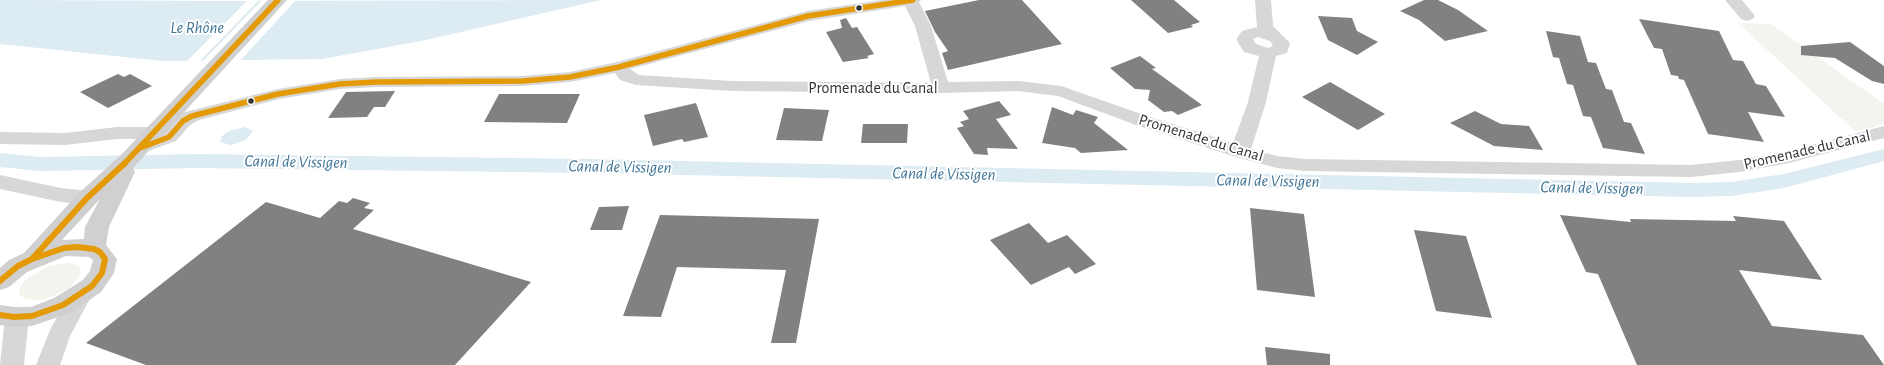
<!DOCTYPE html>
<meta charset="utf-8">
<style>
body{margin:0}
canvas{display:block;background:#fff}
</style>
<canvas width="1884" height="365"></canvas>
<script>
const c = document.querySelector('canvas').getContext('2d');
c.lineJoin = 'round';
function paint(path, color) { c.fillStyle = color; c.fill(path, 'evenodd'); }
const shape = rows => new Path2D(rows.map(r => 'M' + r).join(''));
function stroke(path, color, width, dash) { c.strokeStyle = color; c.lineWidth = width; c.lineCap = dash ? 'butt' : 'round'; c.setLineDash(dash || []); c.stroke(path); }
function write(font, color, halo, rows, align = 'center') {
  c.font = font + ' "Alegreya Sans",sans-serif'; c.lineWidth = 4; c.setLineDash([]); c.textBaseline = 'middle'; c.strokeStyle = halo; c.fillStyle = color; for (const [text, x, y, turn = 0] of rows) {
    c.save(); c.translate(x, y); c.rotate((+turn || 0) * Math.PI / 180); c.textAlign = isNaN(turn) ? turn : align; if (halo) c.strokeText(text, 0, 0); c.fillText(text, 0, 0); c.restore();
  }
}
const green = shape([
 [1738,23,1771,24,1884,104,1884,124,1856,132],
 [66,263,74,264,79,267,81,271,80,276,69,288,51,297,41,300,25,299,20,295,19,290,22,284,28,278,47,267]
]);
const water = shape([
 [0,0,231,1,601,0,421,41,322,59,163,61,0,44],
 [245,127,253,131,246,140,231,145,220,142,222,136,229,131]
]);
const pier = shape([
 [248,0,259,0,199,62,186,62],
 [262,0,296,0,239,62,202,62]
]);
const canal = shape([
 [1884,149,1884,161,1784,188,1731,196,1692,197,591,173,197,168,41,171,0,167,0,153,41,157,197,154,591,159,1692,183,1731,182,1784,174,1884,149]
]);
const building = shape([
 [979,0,1022,0,1062,44,948,70,942,53,948,51,935,32,925,11],
 [1131,0,1174,0,1200,22,1191,25,1193,27,1168,33],
 [1424,0,1438,0,1458,10,1488,31,1445,41,1419,20,1400,11],
 [1318,16,1352,18,1357,31,1378,42,1357,55,1328,40],
 [846,18,852,28,857,27,874,54,867,56,869,58,843,62,826,32,842,28,840,20],
 [1639,19,1719,31,1733,60,1743,61,1756,84,1766,86,1785,117,1748,112,1764,142,1708,134,1684,80,1679,79,1678,76,1671,75,1662,49,1654,48],
 [1546,31,1580,36,1588,62,1596,63,1606,89,1612,90,1624,122,1631,123,1645,154,1603,148,1591,117,1583,116,1573,85,1567,84,1559,58,1553,57],
 [1850,42,1884,66,1884,84,1872,81,1835,58,1801,55,1801,46],
 [1140,56,1156,68,1152,69,1202,105,1178,115,1172,111,1164,112,1148,100,1150,90,1135,89,1110,68],
 [118,74,124,77,130,74,152,86,108,108,80,92],
 [1330,82,1349,93,1385,114,1358,130,1302,97],
 [395,91,385,107,374,107,367,117,328,118,346,92],
 [499,94,580,94,567,123,484,122],
 [999,101,1011,115,996,119,1018,149,987,148,988,155,974,154,957,128,964,126,960,122,969,119,963,111],
 [696,103,708,137,684,142,682,139,653,146,644,115],
 [1052,107,1073,115,1076,110,1098,117,1094,123,1128,150,1081,153,1075,148,1042,143],
 [784,108,829,110,822,141,776,140],
 [1475,111,1501,124,1529,126,1543,150,1494,146,1450,123],
 [863,124,908,124,907,143,861,143],
 [353,198,370,203,364,208,374,210,353,229,531,282,455,365,146,365,86,343,266,202,320,218,339,201,347,203],
 [629,206,622,230,590,230,599,207],
 [1250,208,1304,214,1315,297,1257,290],
 [660,215,819,219,796,343,771,343,786,270,677,267,661,317,623,316],
 [1560,215,1631,222,1630,219,1736,221,1733,216,1784,221,1822,280,1739,270,1772,326,1863,335,1884,365,1637,365,1598,274,1586,272],
 [1029,223,1048,243,1067,235,1096,264,1075,274,1069,267,1031,285,990,240],
 [1414,230,1466,236,1492,318,1436,311],
 [1265,347,1330,354,1330,365,1267,365]
]);
const street = shape([
 [881,0,921,0,919,2,931,26,948,82,1018,81,1061,86,1150,117,1233,143,1248,102,1259,56,1244,52,1237,41,1237,38,1242,31,1257,27,1255,0,1271,0,1273,26,1290,43,1287,53,1276,56,1266,102,1251,149,1277,156,1305,159,1691,165,1739,160,1789,151,1884,126,1884,138,1789,163,1739,172,1691,177,1305,171,1277,168,1233,156,1136,125,1058,96,1018,91,941,93,732,91,636,85,620,80,615,73,570,82,523,86,376,87,340,89,279,99,199,120,190,125,176,141,140,154,133,152,130,148,133,144,146,139,117,139,65,145,0,144,0,132,65,133,117,127,154,127,161,129,163,132,176,117,185,112,278,89,340,79,376,77,523,76,570,72,617,62,808,11,881,0],
 [905,6,915,26,931,83,732,81,639,75,630,69,809,21,905,6],
 [1258,37,1270,41,1273,46,1268,48,1256,44,1253,39,1258,37],
 [1725,0,1742,0,1755,16,1753,19,1747,21,1741,19,1725,0],
 [0,175,61,188,87,191,94,193,97,198,94,203,87,205,61,202,0,189,0,175],
 [81,287,89,289,92,295,70,336,60,365,36,365,50,330,73,289,81,287],
 [14,308,22,311,28,327,24,365,0,365,4,327,2,317,6,311,14,308]
]);
const secondary = shape([
 [268,0,287,0,133,168,135,172,109,227,106,245,117,259,114,273,101,292,72,312,41,323,32,326,14,327,0,325,0,305,14,307,31,307,54,298,83,280,90,271,93,260,89,257,66,256,27,272,9,287,0,290,0,268,9,260,24,253,79,193,123,153,268,0],
 [100,199,85,227,84,239,62,240,100,199]
]);
const bus1Far1 = shape([
 [140,148,169,137,183,121,192,116,278,94,340,84,376,82,523,81,570,77,619,67,808,16,913,0],
 [124,164,278,0]
]);
const bus1 = shape([
 [32,259,87,198,125,163],
 [0,281,18,266,32,259,64,248,78,247,94,249,100,252,105,259,102,273,92,286,63,305,32,316,14,317,0,315]
]);
const markers = [
 [859,8,3.5,"#333"],
 [251,101,3.5,"#333"]
];
const streetNames = [
 ["Promenade du Canal",873,88],
 ["Promenade du Canal",1201,138,17],
 ["Promenade du Canal",1807,150,-13]
];
const waterNames = [
 ["Le Rhône",197,28],
 ["Canal de Vissigen",296,162,1],
 ["Canal de Vissigen",620,167,1],
 ["Canal de Vissigen",944,174,1],
 ["Canal de Vissigen",1268,181,1],
 ["Canal de Vissigen",1592,188,1]
];
paint(green, '#f1f5ed');
paint(water, '#ddebf3');
paint(pier, '#fff');
paint(canal, '#ddebf3');
paint(building, '#818181');
paint(street, '#d7d7d7');
paint(secondary, '#d0d0d0');
stroke(bus1Far1, '#e39a05', 5.5);
stroke(bus1, '#e39a05', 6);
for (const [x, y, r, color] of markers) { const dot = new Path2D(); dot.arc(x, y, r, 0, 2 * Math.PI); c.fillStyle = color; c.fill(dot); stroke(dot, '#fff', 1.5); }
write('16px', '#333', '#fff', streetNames);
write('italic 17px', '#3f7597', '#fff', waterNames);
</script>
